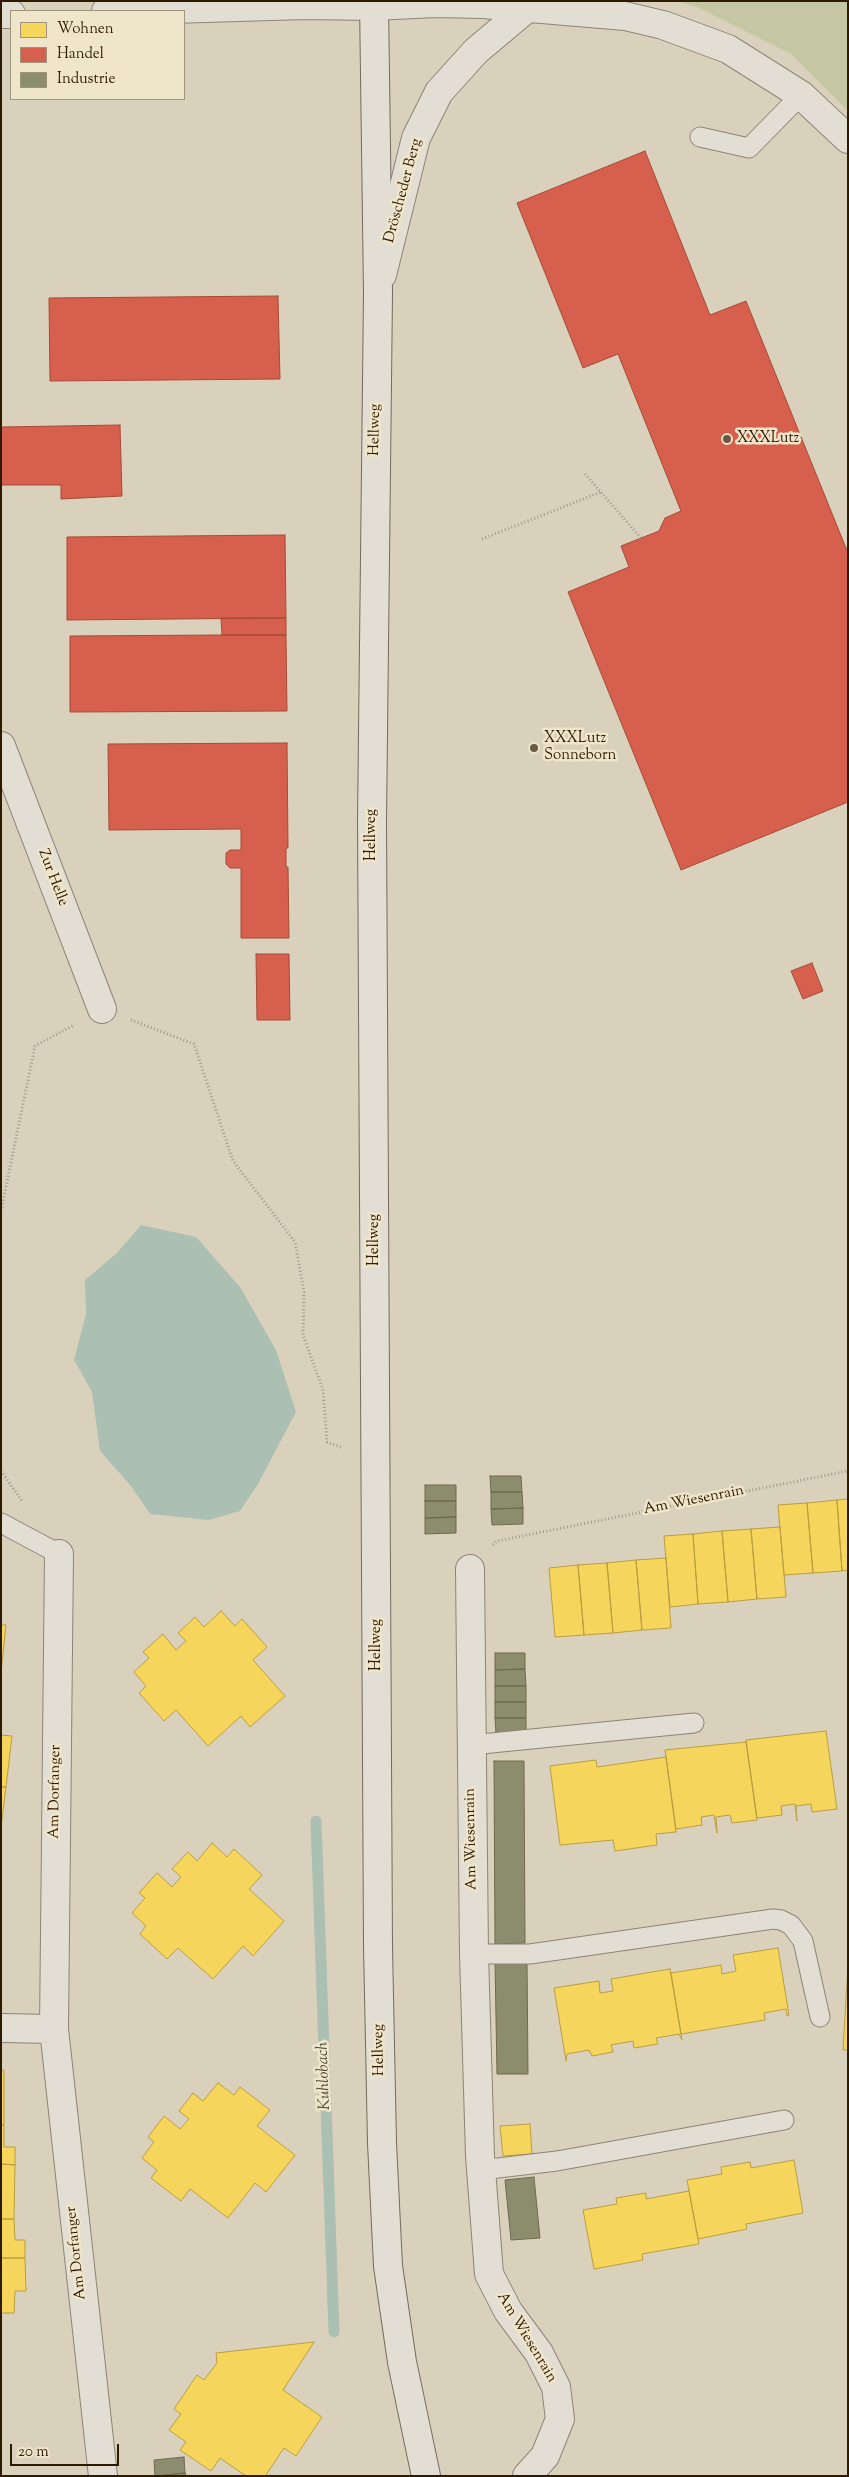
<!DOCTYPE html>
<meta charset="utf-8">
<style>
body{margin:0}
#map{position:relative;width:849px;height:2477px;overflow:hidden;background:#dad1bc;font-family:"Sorts Mill Goudy",serif}
canvas{display:block}
.frame{position:absolute;inset:0;border:2px solid #2e1a00;pointer-events:none}
.legend{position:absolute;left:10px;top:10px;width:175px;height:90px;box-sizing:border-box;background:#efe5cb;border:1px solid #a2947a;margin:0;padding:6px 9px;list-style:none;font-size:15px;color:#2e1a00}
.legend li{display:flex;align-items:center;gap:10px;height:25px}
.legend b{width:25px;border:1px solid #a2947a}
.scale{position:absolute;left:10px;top:2444px;width:109px;height:22px;box-sizing:border-box;border:2px solid #2e1a00;border-top:0;padding-left:6px;font-size:15px;line-height:18px;white-space:nowrap;color:#2e1a00;-webkit-text-stroke:4px #efe5cb;paint-order:stroke}
</style>
<div id="map">
<canvas width="849" height="2477"></canvas>
<div class="frame"></div>
<ul class="legend">
<li><b style="height:14px;background:#f6d55c"></b>Wohnen</li>
<li><b style="height:14px;background:#d6604d"></b>Handel</li>
<li><b style="height:14px;background:#8c8c6e"></b>Industrie</li>
</ul>
<div class="scale">20 m</div>
</div>
<script>
const c = document.querySelector('canvas').getContext('2d');
c.lineJoin = 'round';
function paint(path, color) { c.fillStyle = color; c.fill(path, 'evenodd'); }
const shape = rows => new Path2D(rows.map(r => 'M' + r).join(''));
function stroke(path, color, width, dash) { c.strokeStyle = color; c.lineWidth = width; c.lineCap = dash ? 'butt' : 'round'; c.setLineDash(dash || []); c.stroke(path); }
function write(font, color, halo, rows, align = 'center') {
  c.font = font + ' "Sorts Mill Goudy",serif'; c.lineWidth = 5; c.setLineDash([]); c.textBaseline = 'middle'; c.strokeStyle = halo; c.fillStyle = color; for (const [text, x, y, turn = 0] of rows) {
    c.save(); c.translate(x, y); c.rotate((+turn || 0) * Math.PI / 180); c.textAlign = isNaN(turn) ? turn : align; if (halo) c.strokeText(text, 0, 0); c.fillText(text, 0, 0); c.restore();
  }
}
const green = shape([
 [677,1,848,1,848,111,791,54,697,7]
]);
const water = shape([
 [141,1225,196,1237,240,1287,276,1350,296,1412,258,1484,240,1511,209,1520,150,1514,131,1486,100,1451,92,1392,74,1360,86,1314,85,1280,117,1253]
]);
const homes = shape([
 [848,1499,848,1570,842,1571,837,1500,848,1499],
 [837,1500,842,1571,813,1573,807,1503,837,1500],
 [807,1503,813,1573,784,1575,778,1505,807,1503],
 [780,1527,786,1597,757,1599,751,1529,780,1527],
 [751,1529,757,1599,728,1602,722,1531,751,1529],
 [722,1531,728,1602,698,1604,693,1534,722,1531],
 [693,1534,698,1604,670,1607,664,1536,693,1534],
 [666,1558,671,1628,642,1630,636,1560,666,1558],
 [636,1560,642,1630,613,1633,607,1563,636,1560],
 [607,1563,613,1633,584,1635,578,1565,607,1563],
 [578,1565,584,1635,555,1637,549,1568,578,1565],
 [221,1611,235,1626,242,1619,267,1647,253,1660,285,1696,250,1727,241,1716,208,1746,176,1710,164,1721,139,1693,146,1686,134,1672,149,1658,143,1652,163,1634,176,1650,186,1641,178,1633,195,1617,204,1627,221,1611],
 [1,1625,6,1625,1,1673,1,1625],
 [826,1731,837,1809,812,1812,811,1804,796,1806,797,1821,795,1804,781,1806,782,1815,757,1818,746,1740,826,1731],
 [1,1735,12,1736,6,1787,1,1787,1,1735],
 [746,1742,757,1820,732,1823,730,1815,716,1817,717,1833,714,1815,701,1817,702,1825,676,1829,665,1750,746,1742],
 [666,1757,676,1832,656,1834,657,1845,615,1851,613,1840,560,1845,550,1766,596,1760,597,1767,666,1757],
 [1,1787,6,1787,1,1827,1,1787],
 [212,1843,227,1857,234,1849,262,1875,249,1889,284,1921,253,1956,243,1946,213,1979,178,1948,167,1959,140,1934,146,1926,132,1913,145,1898,139,1893,157,1873,172,1887,181,1877,172,1869,188,1852,197,1861,212,1843],
 [778,1948,789,2015,787,2016,786,2009,764,2013,765,2020,681,2034,671,1973,721,1965,722,1974,736,1971,733,1955,778,1948],
 [848,1966,848,2050,843,2050,848,1966],
 [670,1969,682,2040,679,2034,656,2038,658,2044,634,2048,633,2041,611,2045,613,2052,592,2056,589,2050,567,2054,566,2061,554,1988,599,1981,600,1993,613,1991,611,1979,670,1969],
 [1,2070,4,2070,4,2125,1,2125,1,2070],
 [218,2083,234,2095,240,2087,270,2110,257,2126,295,2155,266,2192,255,2183,228,2218,190,2189,181,2201,151,2178,157,2170,142,2158,154,2142,148,2137,164,2116,180,2129,189,2119,179,2111,193,2093,203,2101,218,2083],
 [530,2124,532,2154,503,2156,500,2126,530,2124],
 [1,2125,4,2125,4,2147,15,2147,15,2165,1,2164,1,2125],
 [794,2160,803,2213,746,2224,747,2229,698,2239,687,2180,722,2174,721,2167,750,2162,751,2168,794,2160],
 [1,2164,15,2165,14,2219,1,2219,1,2164],
 [689,2191,699,2244,642,2254,643,2260,594,2269,583,2210,617,2204,616,2198,646,2193,646,2199,689,2191],
 [1,2219,14,2219,15,2240,25,2240,25,2258,1,2258,1,2219],
 [1,2258,25,2258,26,2291,15,2291,14,2313,1,2313,1,2258],
 [314,2342,283,2390,322,2417,296,2456,284,2448,265,2476,246,2476,220,2458,211,2471,180,2450,186,2442,169,2430,181,2414,174,2409,197,2375,204,2380,217,2363,216,2353,314,2342]
]);
const shops = shape([
 [645,151,710,315,746,301,848,553,848,802,681,870,568,592,629,567,621,546,659,531,665,518,681,511,618,354,583,368,517,203,645,151],
 [278,296,280,379,50,381,49,298,278,296],
 [120,425,122,496,61,499,61,485,1,485,1,427,120,425],
 [285,535,286,618,67,620,67,537,285,535],
 [221,618,286,618,286,635,222,635,221,618],
 [222,635,286,635,287,711,70,712,70,636,222,635],
 [287,743,288,848,286,848,286,867,288,867,289,938,241,938,241,868,230,868,226,864,226,853,230,850,241,850,241,829,109,830,108,744,287,743],
 [256,954,289,954,290,1020,257,1020,256,954],
 [812,963,823,991,803,999,791,971,812,963]
]);
const industry = shape([
 [490,1476,521,1476,522,1492,491,1492,490,1476],
 [425,1485,456,1485,456,1501,425,1501,425,1485],
 [491,1492,522,1492,523,1508,491,1509,491,1492],
 [425,1501,456,1501,456,1517,425,1518,425,1501],
 [523,1508,523,1524,492,1525,491,1509,523,1508],
 [456,1517,456,1533,425,1534,425,1518,456,1517],
 [495,1653,525,1653,525,1669,495,1670,495,1653],
 [525,1669,526,1686,495,1686,495,1670,525,1669],
 [495,1686,526,1686,526,1702,495,1702,495,1686],
 [495,1702,526,1702,526,1718,495,1718,495,1702],
 [495,1718,526,1718,526,1734,496,1734,495,1718],
 [494,1761,524,1761,525,1943,495,1944,494,1761],
 [495,1962,527,1962,528,2074,497,2074,495,1962],
 [534,2177,540,2238,511,2240,505,2180,534,2177],
 [184,2457,185,2473,155,2476,154,2460,184,2457],
 [185,2473,186,2476,160,2476,185,2473]
]);
const stream = shape([
 [316,1821,334,2332]
]);
const path = shape([
 [585,474,641,538],
 [482,539,601,492],
 [131,1020,194,1044,233,1161,295,1242,304,1292,303,1335,323,1390,327,1442,343,1448],
 [1,1211,35,1046,74,1025],
 [1,1471,22,1501],
 [493,1545,497,1541,848,1471]
]);
const lane = shape([
 [700,137,749,148,801,95],
 [1,1523,59,1554],
 [471,1745,694,1723],
 [474,1954,530,1954,773,1919,781,1920,791,1925,803,1941,820,2017],
 [481,2170,557,2161,784,2120]
]);
const street = shape([
 [106,11,305,5,374,6,435,3,483,4,625,16,663,25,728,49,801,95,848,139],
 [1,14,11,14],
 [382,275,416,138,439,92,476,51,526,9],
 [1,746,102,1009],
 [59,1554,54,2029,103,2476],
 [470,1569,474,1954,480,2156,489,2274,508,2311,539,2353,556,2387,560,2419,545,2456,527,2476],
 [1,2028,54,2029]
]);
const secondary = shape([
 [374,1,378,294,372,821,378,1946,382,2143,388,2266,402,2362,426,2476]
]);
const markers = [
 [727,439,5,"#6a5a42"],
 [534,748,5,"#6a5a42"]
];
const streetNames = [
 ["Dröscheder Berg",404,191,-75],
 ["Hellweg",376,430,-89],
 ["Hellweg",372,835,-90],
 ["Zur Helle",52,878,69],
 ["Hellweg",375,1240,-90],
 ["Am Wiesenrain",694,1501,-11],
 ["Hellweg",377,1645,-90],
 ["Am Dorfanger",56,1792,-89],
 ["Am Wiesenrain",472,1839,-91],
 ["Hellweg",380,2050,-91],
 ["Am Dorfanger",77,2253,-96],
 ["Am Wiesenrain",526,2338,59]
];
const poiNames = [
 ["XXXLutz",737,439],
 ["XXXLutz",544,739],
 ["Sonneborn",544,756]
];
const waterNames = [
 ["Kuhlobach",325,2076,-92]
];
paint(green, '#c5c7a2');
paint(water, '#abc0b2');
paint(homes, '#f6d55c');
stroke(homes, '#ba9d40', 1);
paint(shops, '#d6604d');
stroke(shops, '#a44b36', 1);
paint(industry, '#8c8c6e');
stroke(industry, '#706a4d', 1);
stroke(stream, '#abc0b2', 11);
stroke(lane, '#8c8576', 21);
stroke(street, '#8c8576', 30);
stroke(secondary, '#736b5d', 30);
stroke(path, '#9f9a8f', 3, [1, 2.5]);
stroke(lane, '#e2ded3', 19);
stroke(street, '#e2ded3', 28);
stroke(secondary, '#e2ded3', 28);
for (const [x, y, r, color] of markers) { const dot = new Path2D(); dot.arc(x, y, r, 0, 2 * Math.PI); c.fillStyle = color; c.fill(dot); stroke(dot, '#efe5cb', 2); }
write('15px', '#2e1a00', '#efe5cb', streetNames);
write('15px', '#2e1a00', '#efe5cb', poiNames, 'left');
write('italic 16px', '#4e4a34', '#efe5cb', waterNames);
</script>
